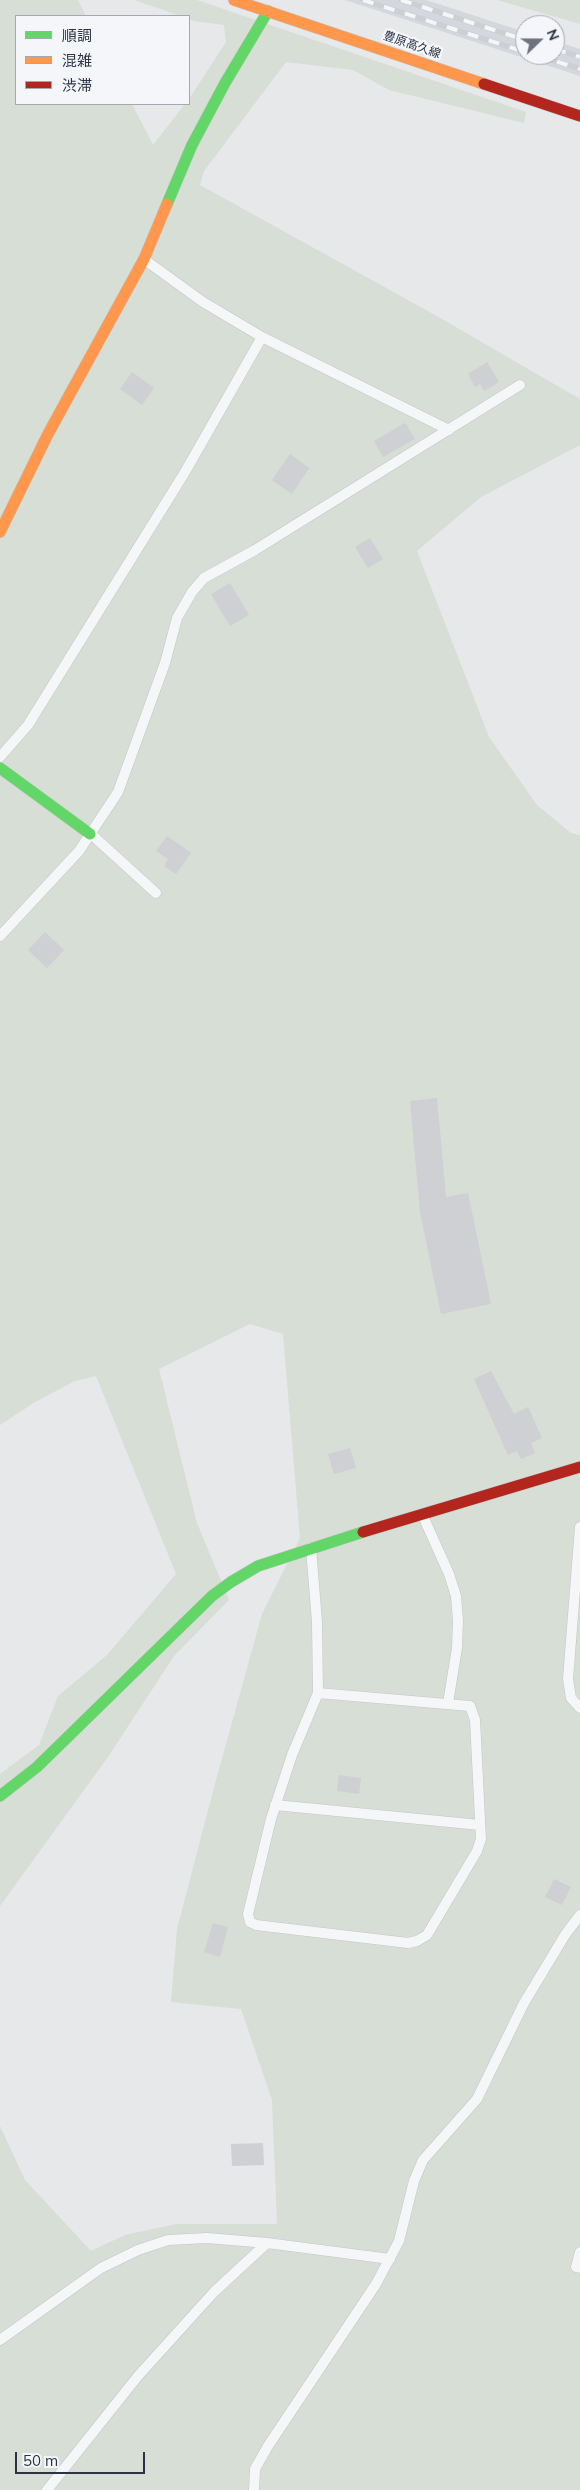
<!DOCTYPE html>
<meta charset="utf-8">
<style>
body{margin:0}
#map{position:relative;width:580px;height:2490px;overflow:hidden;background:#e6e8ea;font-family:Mulish,"Noto Sans JP",sans-serif}
canvas{display:block}
.legend{position:absolute;left:15px;top:15px;width:175px;height:90px;box-sizing:border-box;background:#f4f6f9;border:1px solid #a4a8b1;margin:0;padding:6px 9px;list-style:none;font-size:15px;color:#2b3445}
.legend li{display:flex;align-items:center;gap:10px;height:25px}
.legend b{width:25px;border:1px solid #a4a8b1}
.north{position:absolute;left:515px;top:15px;width:50px;height:50px;box-sizing:border-box;background:#f4f6f9;border:1px solid #a4a8b1;border-radius:50%;rotate:68deg;font-size:14px;font-weight:700;line-height:20px;text-align:center;color:#2b3445}
.north::after{content:'';display:block;margin:auto;width:18px;height:22px;background:#6c737f;clip-path:polygon(50% 0,100% 100%,50% 72%,0 100%)}
.scale{position:absolute;left:15px;top:2452px;width:130px;height:22px;box-sizing:border-box;border:2px solid #2b3445;border-top:0;padding-left:6px;font-size:15px;line-height:18px;white-space:nowrap;color:#2b3445;-webkit-text-stroke:4px #f4f6f9;paint-order:stroke}
</style>
<div id="map">
<canvas width="580" height="2490"></canvas>
<ul class="legend">
<li><b style="height:6px;background:#63d668"></b>順調</li>
<li><b style="height:6px;background:#ff974d"></b>混雑</li>
<li><b style="height:6px;background:#b3261e"></b>渋滞</li>
</ul>
<div class="north">N</div>
<div class="scale">50 m</div>
</div>
<script>
const c = document.querySelector('canvas').getContext('2d');
c.lineJoin = 'round';
function paint(path, color) { c.fillStyle = color; c.fill(path, 'evenodd'); }
const shape = rows => new Path2D(rows.map(r => 'M' + r).join(''));
function stroke(path, color, width, dash) { c.strokeStyle = color; c.lineWidth = width; c.lineCap = dash ? 'butt' : 'round'; c.setLineDash(dash || []); c.stroke(path); }
function write(font, color, halo, rows, align = 'center') {
  c.font = font + ' Mulish,"Noto Sans JP",sans-serif'; c.lineWidth = 4.5; c.setLineDash([]); c.textBaseline = 'middle'; c.strokeStyle = halo; c.fillStyle = color; for (const [text, x, y, turn = 0] of rows) {
    c.save(); c.translate(x, y); c.rotate((+turn || 0) * Math.PI / 180); c.textAlign = isNaN(turn) ? turn : align; if (halo) c.strokeText(text, 0, 0); c.fillText(text, 0, 0); c.restore();
  }
}
const built = shape([
 [345,0,426,0,525,32,525,55,555,55,555,41,580,49,580,76]
]);
const green = shape([
 [0,0,78,0,86,16,16,16,16,104,132,104,153,145,185,104,189,104,189,99,226,42,224,25,194,21,189,19,189,16,181,16,134,0,197,0,526,112,524,123,389,90,353,70,286,62,204,171,200,185,435,315,580,399,580,445,481,497,417,551,489,737,537,805,571,833,580,835,580,2490,0,2490,0,2126,25,2180,91,2251,125,2235,176,2224,277,2224,272,2100,241,2009,171,2002,177,1929,216,1780,262,1614,300,1538,283,1334,250,1324,159,1369,197,1523,229,1600,174,1656,108,1757,0,1906,0,1774,39,1745,58,1696,107,1655,176,1574,96,1376,75,1381,35,1402,0,1425],
 [497,0,580,0,580,24]
]);
const building = shape([
 [487,362,499,382,484,391,480,384,475,387,468,374],
 [132,372,154,388,142,405,120,389],
 [405,423,415,439,383,457,374,441],
 [290,454,309,468,292,494,272,480],
 [370,538,383,559,368,568,355,547],
 [230,583,249,615,230,626,211,594],
 [167,836,191,853,176,874,164,866,168,859,156,851],
 [45,932,64,950,47,968,28,950],
 [437,1098,446,1197,468,1193,491,1304,441,1314,420,1212,410,1101],
 [491,1371,514,1414,528,1407,542,1438,531,1443,535,1453,521,1459,517,1451,508,1455,474,1379],
 [350,1448,356,1468,334,1474,328,1454],
 [339,1775,361,1778,359,1794,337,1791],
 [554,1879,571,1887,562,1905,545,1897],
 [213,1923,228,1927,220,1957,204,1952],
 [263,2143,264,2165,232,2166,231,2144]
]);
const lane = shape([
 [145,260,203,302,262,337,449,430],
 [0,757,28,725,185,472,262,337],
 [91,834,156,893],
 [0,936,79,851,118,792,165,663,177,618,192,592,204,578,255,550,520,385],
 [422,1514,449,1574,456,1596,458,1621,457,1648,448,1703],
 [580,1527,568,1679,571,1698,580,1708],
 [311,1548,317,1622,318,1693,292,1755,271,1819,248,1914,250,1922,256,1925,408,1943,417,1941,427,1935,477,1851,481,1839,475,1720,470,1706,318,1693],
 [275,1805,480,1825],
 [580,2252,576,2267,580,2268],
 [0,2340,101,2268,138,2250,168,2240,207,2238,267,2243,390,2259],
 [47,2490,138,2376,214,2292,267,2243],
 [254,2490,255,2469,268,2446,376,2284,399,2241,414,2181,423,2160,477,2099,524,2003,565,1935,580,1915]
]);
const fast = shape([
 [167,204,192,145,225,83,268,11],
 [0,768,90,834],
 [0,1796,37,1767,212,1596,231,1582,258,1566,363,1532]
]);
const slow = shape([
 [234,0,484,84],
 [0,532,48,434,144,259,167,204]
]);
const jam = shape([
 [484,84,580,116],
 [363,1532,580,1467]
]);
const rail = shape([
 [363,0,525,52],
 [401,0,525,40],
 [555,49,580,57],
 [536,55,580,69]
]);
const streetNames = [
 ["豊原高久線",412,45,19]
];
paint(built, '#d4d7dd');
paint(green, '#d6ded6');
paint(building, '#ced0d3');
stroke(lane, '#c4c6c8', 11);
stroke(fast, '#c4c6c8', 12);
stroke(slow, '#c4c6c8', 12);
stroke(jam, '#c4c6c8', 12);
stroke(lane, '#f5f6f7', 10);
stroke(fast, '#63d668', 11);
stroke(slow, '#ff974d', 11);
stroke(jam, '#b3261e', 11);
stroke(rail, '#cecfd2', 5.5);
stroke(rail, '#f4f6f9', 4, [11]);
write('12px', '#2b3445', '#f4f6f9', streetNames);
</script>
